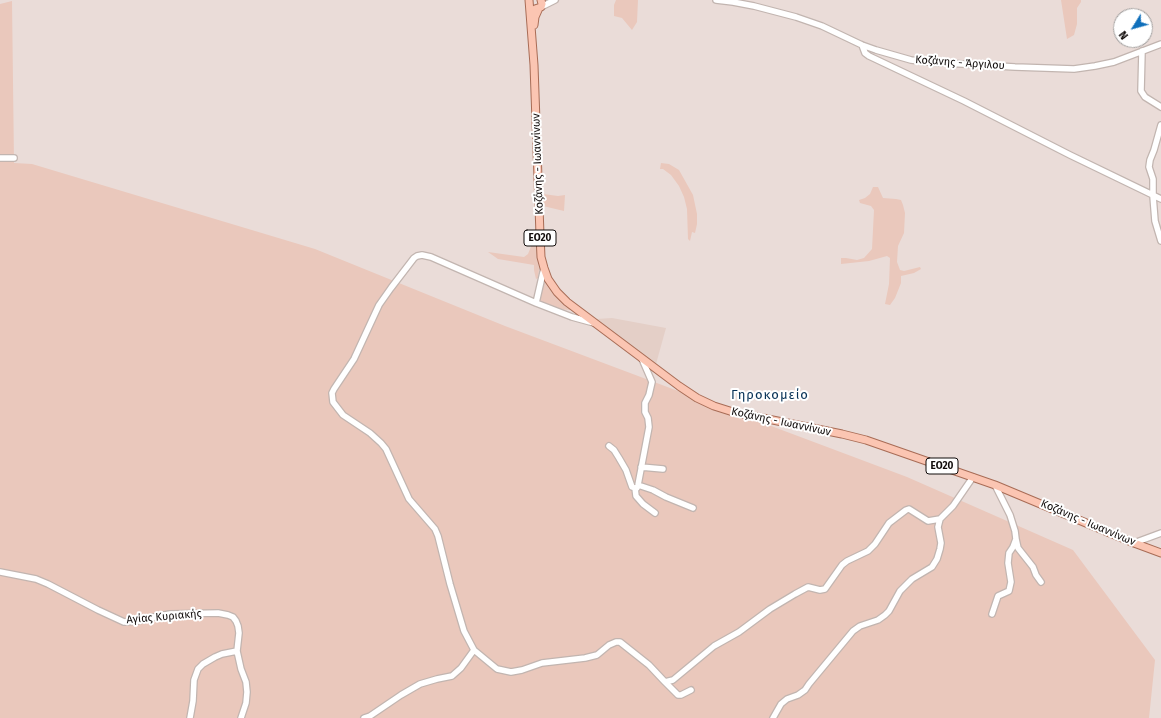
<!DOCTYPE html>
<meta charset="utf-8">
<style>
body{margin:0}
#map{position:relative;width:1161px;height:718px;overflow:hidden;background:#eadcd8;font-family:"Fira Sans",sans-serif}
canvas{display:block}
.north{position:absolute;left:1113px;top:8px;width:40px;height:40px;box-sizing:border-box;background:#fff;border:1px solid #a09e9d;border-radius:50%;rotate:233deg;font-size:11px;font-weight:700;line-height:16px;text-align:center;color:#110c0b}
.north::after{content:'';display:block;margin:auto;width:14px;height:18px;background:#0f6fbb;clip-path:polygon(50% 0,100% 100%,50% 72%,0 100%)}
</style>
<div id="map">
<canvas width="1161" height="718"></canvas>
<div class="north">N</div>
</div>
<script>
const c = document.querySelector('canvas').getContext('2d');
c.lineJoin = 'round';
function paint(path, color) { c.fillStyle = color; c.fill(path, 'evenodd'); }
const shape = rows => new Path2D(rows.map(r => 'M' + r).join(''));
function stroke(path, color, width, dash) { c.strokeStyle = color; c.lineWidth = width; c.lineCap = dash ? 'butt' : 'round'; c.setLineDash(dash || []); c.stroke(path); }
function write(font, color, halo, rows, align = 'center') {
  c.font = font + ' "Fira Sans",sans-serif'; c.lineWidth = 4; c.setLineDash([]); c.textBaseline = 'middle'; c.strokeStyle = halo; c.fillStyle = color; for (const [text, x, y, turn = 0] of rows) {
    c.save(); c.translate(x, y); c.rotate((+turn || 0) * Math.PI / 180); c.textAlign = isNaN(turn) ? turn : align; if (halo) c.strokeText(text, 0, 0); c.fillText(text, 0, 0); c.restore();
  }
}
const built = shape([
 [612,318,666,328,656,364,596,319]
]);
const green = shape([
 [616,0,638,0,637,22,632,30,622,18,614,16,614,5],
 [1061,0,1081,0,1081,2,1077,8,1077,24,1074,35,1067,39],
 [12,1,14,163,32,164,315,249,505,326,907,477,1073,550,1155,660,1149,718,0,718,0,4],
 [661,163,669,164,679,170,693,195,697,214,697,224,695,233,692,232,690,241,688,239,687,209,684,197,679,186,671,175,663,169,660,169],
 [873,187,878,187,883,198,896,199,901,200,903,205,905,213,904,233,898,246,897,262,900,270,904,271,920,267,921,269,914,273,901,276,901,283,895,298,890,305,885,304,889,284,890,258,887,256,869,261,841,264,841,258,846,258,857,260,864,258,872,249,874,210,871,206,860,203,859,200,865,198,870,194],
 [543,194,558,196,565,195,564,211,543,206],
 [536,243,539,269,538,278,536,279,534,270,534,265,498,259,488,252,524,257,528,254,532,244],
 [544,279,557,297,571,310,555,309,539,302]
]);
const minor = shape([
 [716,0,733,2,754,6,796,17,822,26,862,45,876,50,911,60,927,62,1015,67,1074,69,1095,66,1114,62,1161,44],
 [541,7,555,0],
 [862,45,865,53,869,56,964,101,1070,155,1161,199],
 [1142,51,1141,91,1145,97,1161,107],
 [1161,125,1154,150,1150,160,1149,167,1153,179,1153,196,1155,221,1161,241],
 [0,158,14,158],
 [536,303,544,268],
 [609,446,614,450,619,458,626,470,632,487,635,488,636,496,643,504,655,513],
 [641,467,663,469],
 [638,485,653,490,666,497,693,508],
 [635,488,637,488,638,485,649,427,648,418,645,412,645,403,649,395,652,382,642,359],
 [1016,539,1018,548,1033,567,1036,575,1041,582],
 [1134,543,1161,533],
 [0,572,36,579,48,584,98,610,124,622,137,621,159,616,170,614,218,613,228,615,233,617,236,621,238,626,239,633,237,651,241,669,246,682,247,692,246,703,241,718],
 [992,614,998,596,1009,591,1011,582,1008,563,1009,553,1013,547,1016,539,1015,531,1010,515,995,485],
 [474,650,497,669,511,672,522,670,542,663,585,658,597,655,609,645,616,642,620,642,649,665,665,682,673,680,714,646,739,632,770,609,795,594,808,587,820,590,825,589,842,565,847,561,868,551,875,544,889,523,906,510,909,509,928,521,940,519,953,506,973,477],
 [665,682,678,695,681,695,691,690],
 [190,718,193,701,194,680,198,669,203,664,215,657,222,654,237,651],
 [364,718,370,716,401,695,420,684,437,679,452,676,461,668,474,650,464,631,450,584,438,536,435,529,409,499,386,449,381,443,370,433,343,415,333,402,332,393,334,389,354,359,379,305,391,288,414,258,417,256,422,255,431,257,536,303,572,317,594,323],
 [773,718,781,704,787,699,798,695,805,690,809,684,853,631,860,626,878,620,885,615,889,611,900,591,912,579,932,567,937,559,940,549,941,543,938,527,940,519]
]);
const major = shape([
 [529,0,534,65,540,235,541,257,544,268,548,279,557,292,567,302,679,386,697,398,714,406,733,412,842,434,866,440,995,485,1134,543,1161,553],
 [535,9,541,7,542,4,541,0],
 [534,25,535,17,539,8]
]);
const shields = [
 [540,238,32],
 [942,466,32]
];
const shieldNames = [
 ["ΕΟ20",540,238],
 ["ΕΟ20",942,466]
];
const streetNames = [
 ["Κοζάνης - Άργιλου",960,63,4],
 ["Κοζάνης - Ιωαννίνων",538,164,-92],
 ["Κοζάνης - Ιωαννίνων",781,422,12],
 ["Κοζάνης - Ιωαννίνων",1088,523,23],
 ["Αγίας Κυριακής",164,617,-5]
];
const quarterNames = [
 ["Γηροκομείο",770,395]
];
paint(built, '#e4cfc7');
paint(green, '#eac8bc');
stroke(minor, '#c2b5b0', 8);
stroke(major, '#a86c56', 9);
stroke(minor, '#fff', 5.5);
stroke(major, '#fbc5b2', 7);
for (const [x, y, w] of shields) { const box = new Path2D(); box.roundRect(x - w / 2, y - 8, w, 16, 3); c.fillStyle = '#fff'; c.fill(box); stroke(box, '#110c0b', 1); }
write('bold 10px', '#110c0b', null, shieldNames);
write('11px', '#110c0b', '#fff', streetNames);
c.letterSpacing = '1px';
write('13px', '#063156', '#fff', quarterNames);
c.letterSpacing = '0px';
</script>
